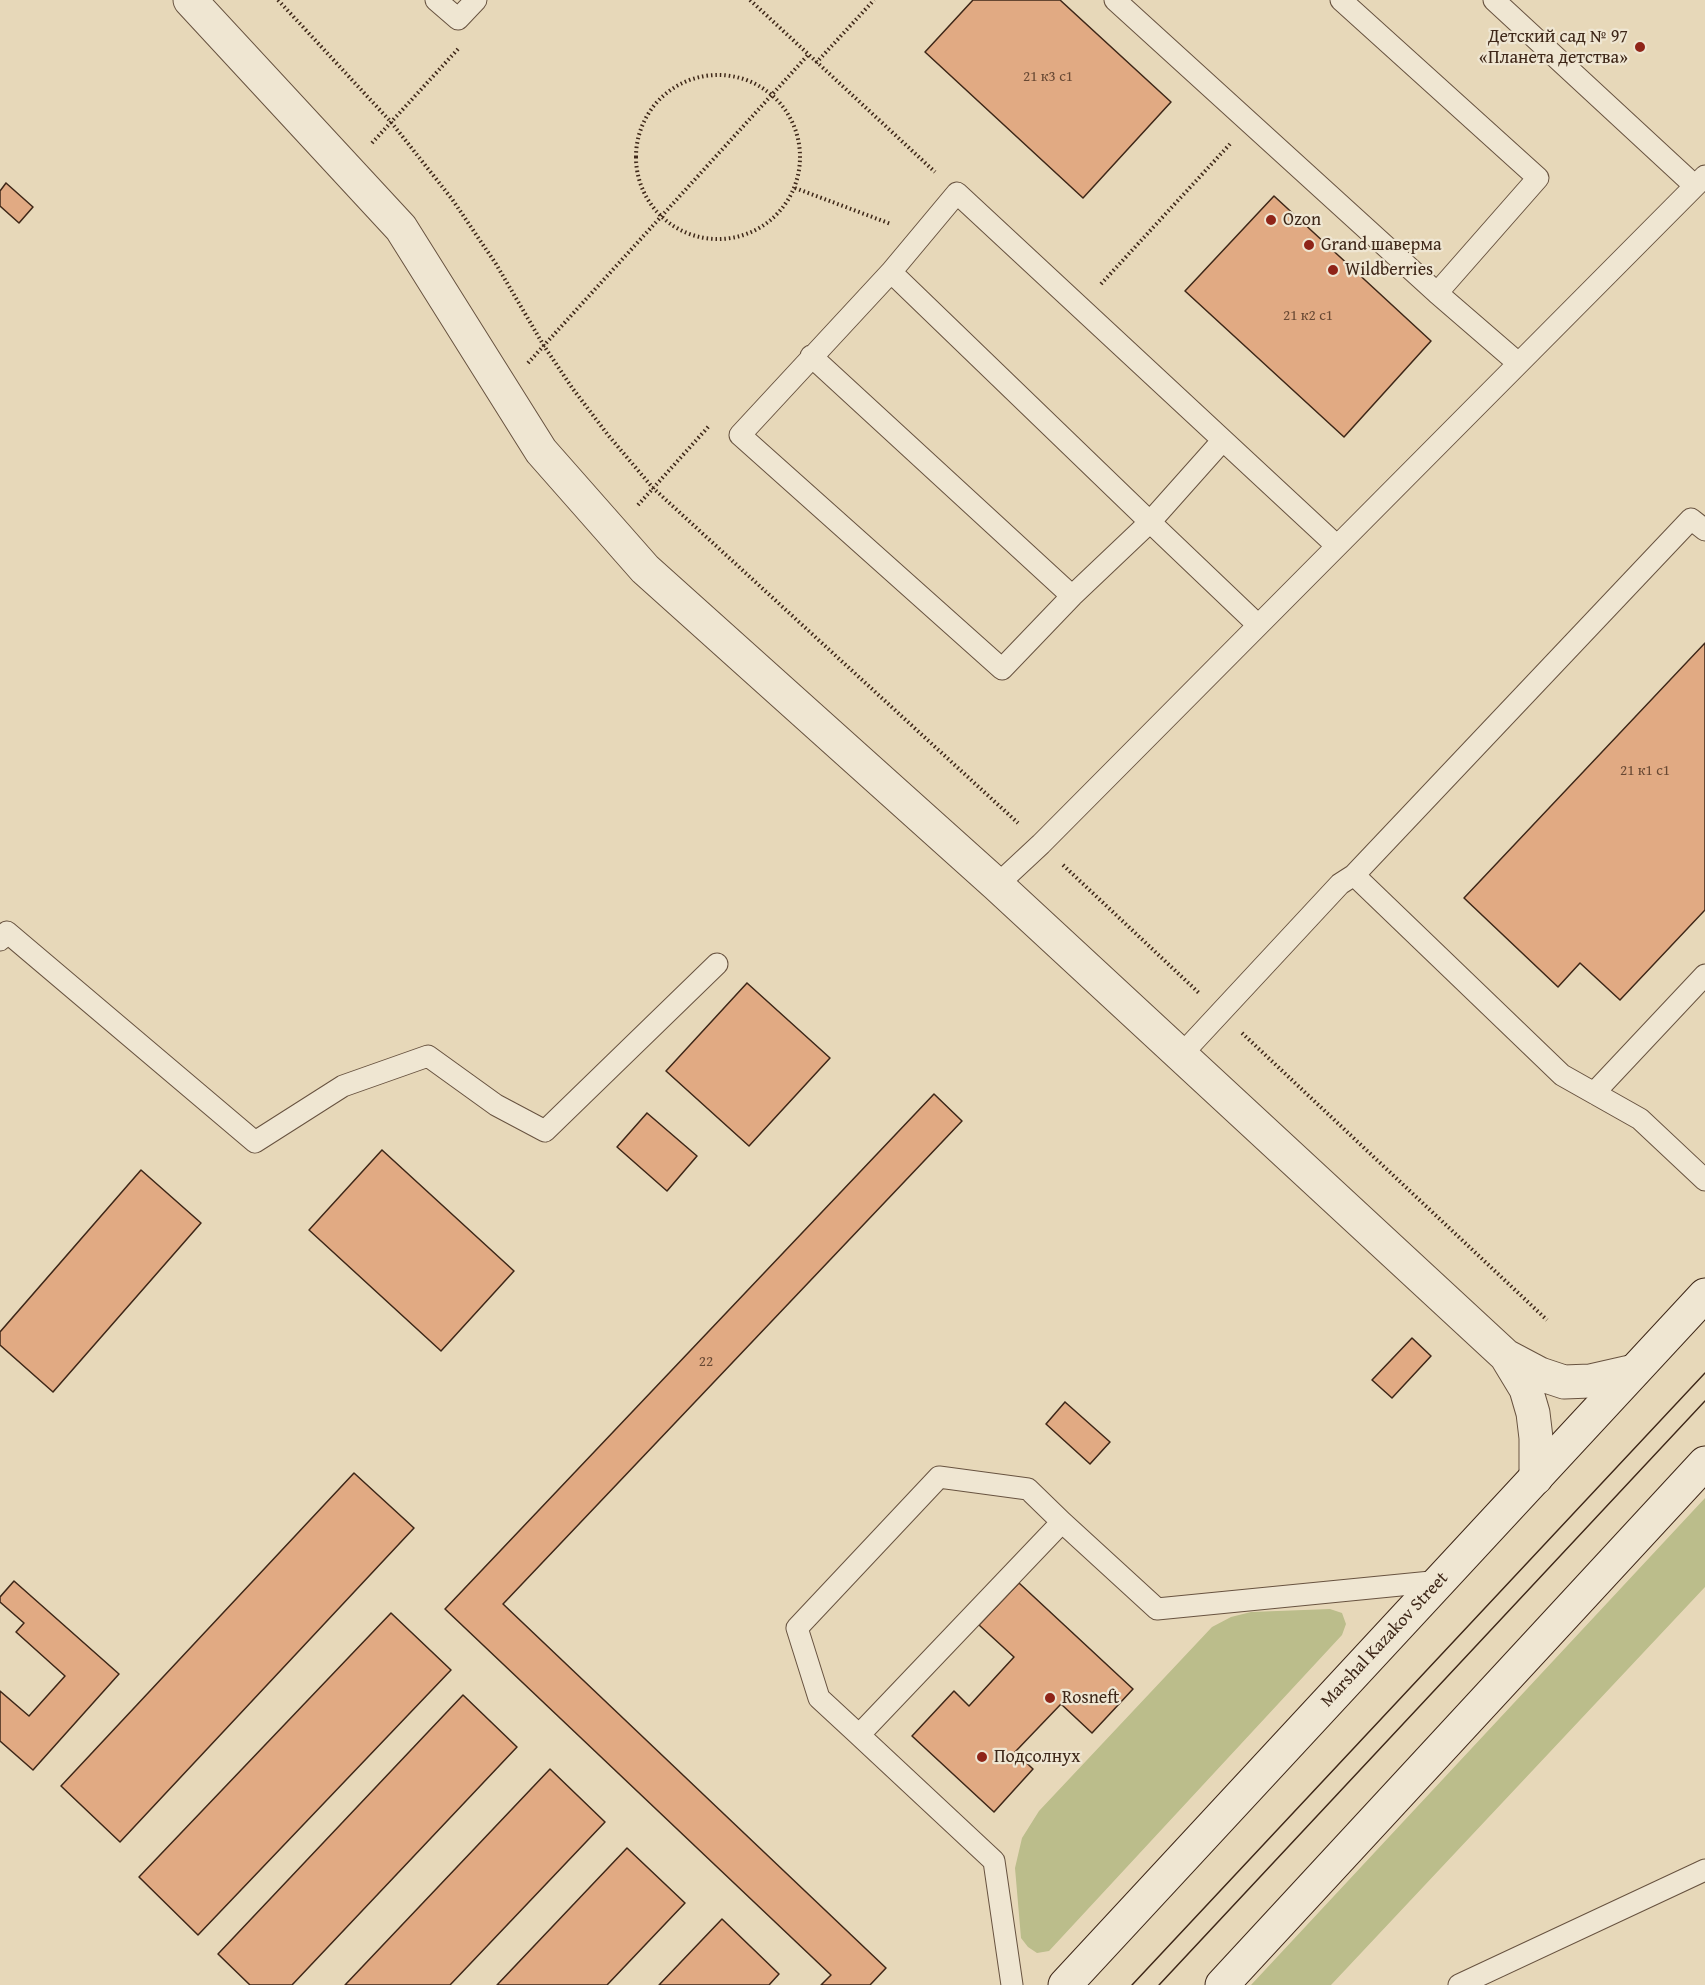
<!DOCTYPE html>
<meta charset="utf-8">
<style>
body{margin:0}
canvas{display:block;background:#e7d8b9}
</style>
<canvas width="1705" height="1985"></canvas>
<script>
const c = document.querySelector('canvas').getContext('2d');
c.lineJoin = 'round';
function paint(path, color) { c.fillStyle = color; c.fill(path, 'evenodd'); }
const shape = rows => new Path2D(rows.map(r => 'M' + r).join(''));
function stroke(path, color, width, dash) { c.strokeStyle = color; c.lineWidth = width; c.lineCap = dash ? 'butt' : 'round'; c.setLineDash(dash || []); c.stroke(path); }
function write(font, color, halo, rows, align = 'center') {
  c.font = font + ' "Gentium Book Plus",serif'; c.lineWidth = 4.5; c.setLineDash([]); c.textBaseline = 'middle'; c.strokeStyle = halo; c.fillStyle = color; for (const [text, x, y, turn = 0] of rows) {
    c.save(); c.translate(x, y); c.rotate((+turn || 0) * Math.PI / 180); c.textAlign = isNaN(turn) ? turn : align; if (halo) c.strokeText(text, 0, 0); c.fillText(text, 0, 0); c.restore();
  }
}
const green = shape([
 [1705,1498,1705,1587,1331,1985,1251,1985],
 [1330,1609,1342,1613,1346,1624,1342,1635,1049,1951,1037,1953,1028,1947,1021,1938,1015,1868,1022,1838,1039,1811,1212,1627,1231,1617,1251,1612]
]);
const building = shape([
 [973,0,1060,0,1171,102,1083,198,925,52,973,0],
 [6,183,33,207,19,223,0,206,0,191,6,183],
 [1274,196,1431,341,1344,437,1185,291,1274,196],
 [1705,643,1705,910,1620,1000,1580,963,1558,987,1464,898,1705,643],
 [747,983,830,1058,749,1146,666,1071,747,983],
 [934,1094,962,1121,503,1604,886,1968,870,1985,821,1985,831,1975,445,1609,934,1094],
 [647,1113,697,1156,667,1191,617,1147,647,1113],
 [382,1150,514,1271,441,1351,309,1230,382,1150],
 [141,1170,201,1223,53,1392,0,1345,0,1332,141,1170],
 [1412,1338,1431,1356,1392,1398,1372,1380,1412,1338],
 [1065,1402,1110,1442,1090,1464,1046,1424,1065,1402],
 [354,1473,414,1528,120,1842,61,1786,354,1473],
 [14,1581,119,1674,33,1770,0,1741,0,1691,29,1716,65,1676,16,1632,24,1623,0,1602,0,1597,14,1581],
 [1019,1583,1133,1689,1092,1733,1061,1704,1015,1752,1033,1769,994,1812,912,1736,954,1691,969,1706,1014,1657,979,1625,1019,1583],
 [391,1613,451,1670,198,1935,139,1877,391,1613],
 [463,1695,517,1747,292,1985,250,1985,218,1954,463,1695],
 [550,1769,605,1822,450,1985,345,1985,550,1769],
 [627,1848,685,1903,607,1985,497,1985,627,1848],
 [722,1919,779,1974,769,1985,659,1985,722,1919]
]);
const path = shape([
 [278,0,391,122,452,199,496,264,544,346,573,389,608,435,653,488,1018,823],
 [750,0,935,172],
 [816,63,874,0],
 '636 157a82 82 0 1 1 164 0a82 82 0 1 1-164 0Z',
 [372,143,458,49],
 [795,188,891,224],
 [1101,284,1230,144],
 [528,363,808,55],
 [638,505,709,426],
 [1063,865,1199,993],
 [1242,1033,1547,1320]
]);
const service = shape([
 [436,0,458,19,476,0],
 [1115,0,1437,293,1518,363],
 [1341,0,1538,178,1437,293],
 [1494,0,1695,186],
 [891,272,957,193,1337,546],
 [811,356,1072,596],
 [1223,440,1150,522,891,272,740,435,1002,669,1072,596,1150,522,1258,625],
 [1354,875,1562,1075,1640,1119,1705,1180],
 [997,885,1041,844,1705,176],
 [0,940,7,932,255,1142,343,1086,428,1056,496,1105,545,1131,717,964],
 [1181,1055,1340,884,1354,875,1691,519,1705,530],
 [1594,1093,1705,975],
 [859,1735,819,1698,797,1628,939,1477,1028,1489,1062,1522],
 [1012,1985,994,1861,859,1735,1062,1522,1157,1609,1441,1581],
 [1459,1985,1705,1870]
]);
const minor = shape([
 [190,0,401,228,541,451,645,569,997,885,1506,1356,1540,1374,1564,1382,1590,1381,1634,1371],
 [1506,1356,1526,1389,1533,1413,1536,1438,1536,1478]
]);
const secondary = shape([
 [1065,1985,1705,1295],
 [1222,1985,1705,1463]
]);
const tram = shape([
 [1132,1985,1705,1373],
 [1159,1985,1705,1401]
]);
const markers = [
 [1640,47,6,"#8f2418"],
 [1271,220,6,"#8f2418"],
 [1309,245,6,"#8f2418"],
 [1333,270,6,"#8f2418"],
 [1050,1698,6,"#8f2418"],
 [982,1757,6,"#8f2418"]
];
const numberNames = [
 ["21 к3 с1",1048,77],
 ["21 к2 с1",1308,316],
 ["21 к1 с1",1645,771],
 ["22",706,1362]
];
const poiNames = [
 ["Детский сад № 97",1628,37,"right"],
 ["«Планета детства»",1628,58,"right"],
 ["Ozon",1283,220],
 ["Grand шаверма",1321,245],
 ["Wildberries",1345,270],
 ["Rosneft",1062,1698],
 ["Подсолнух",994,1757]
];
const streetNames = [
 ["Marshal Kazakov Street",1385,1640,-47]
];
paint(green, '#bbbd8b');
paint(building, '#e1aa83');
stroke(building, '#3e2718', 1.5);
stroke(service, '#685340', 23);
stroke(minor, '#685340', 35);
stroke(secondary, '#3e2718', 35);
stroke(path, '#3e2718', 4, [1.5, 3]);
stroke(service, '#efe6d2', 21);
stroke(minor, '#efe6d2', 33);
stroke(secondary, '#efe6d2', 33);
stroke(tram, '#3e2718', 1.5);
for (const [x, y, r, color] of markers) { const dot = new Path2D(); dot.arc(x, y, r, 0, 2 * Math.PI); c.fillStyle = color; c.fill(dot); stroke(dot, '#efe6d2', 2); }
write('15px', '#674833', null, numberNames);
write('18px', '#3e2718', '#efe6d2', poiNames, 'left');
write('18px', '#3e2718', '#efe6d2', streetNames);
</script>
